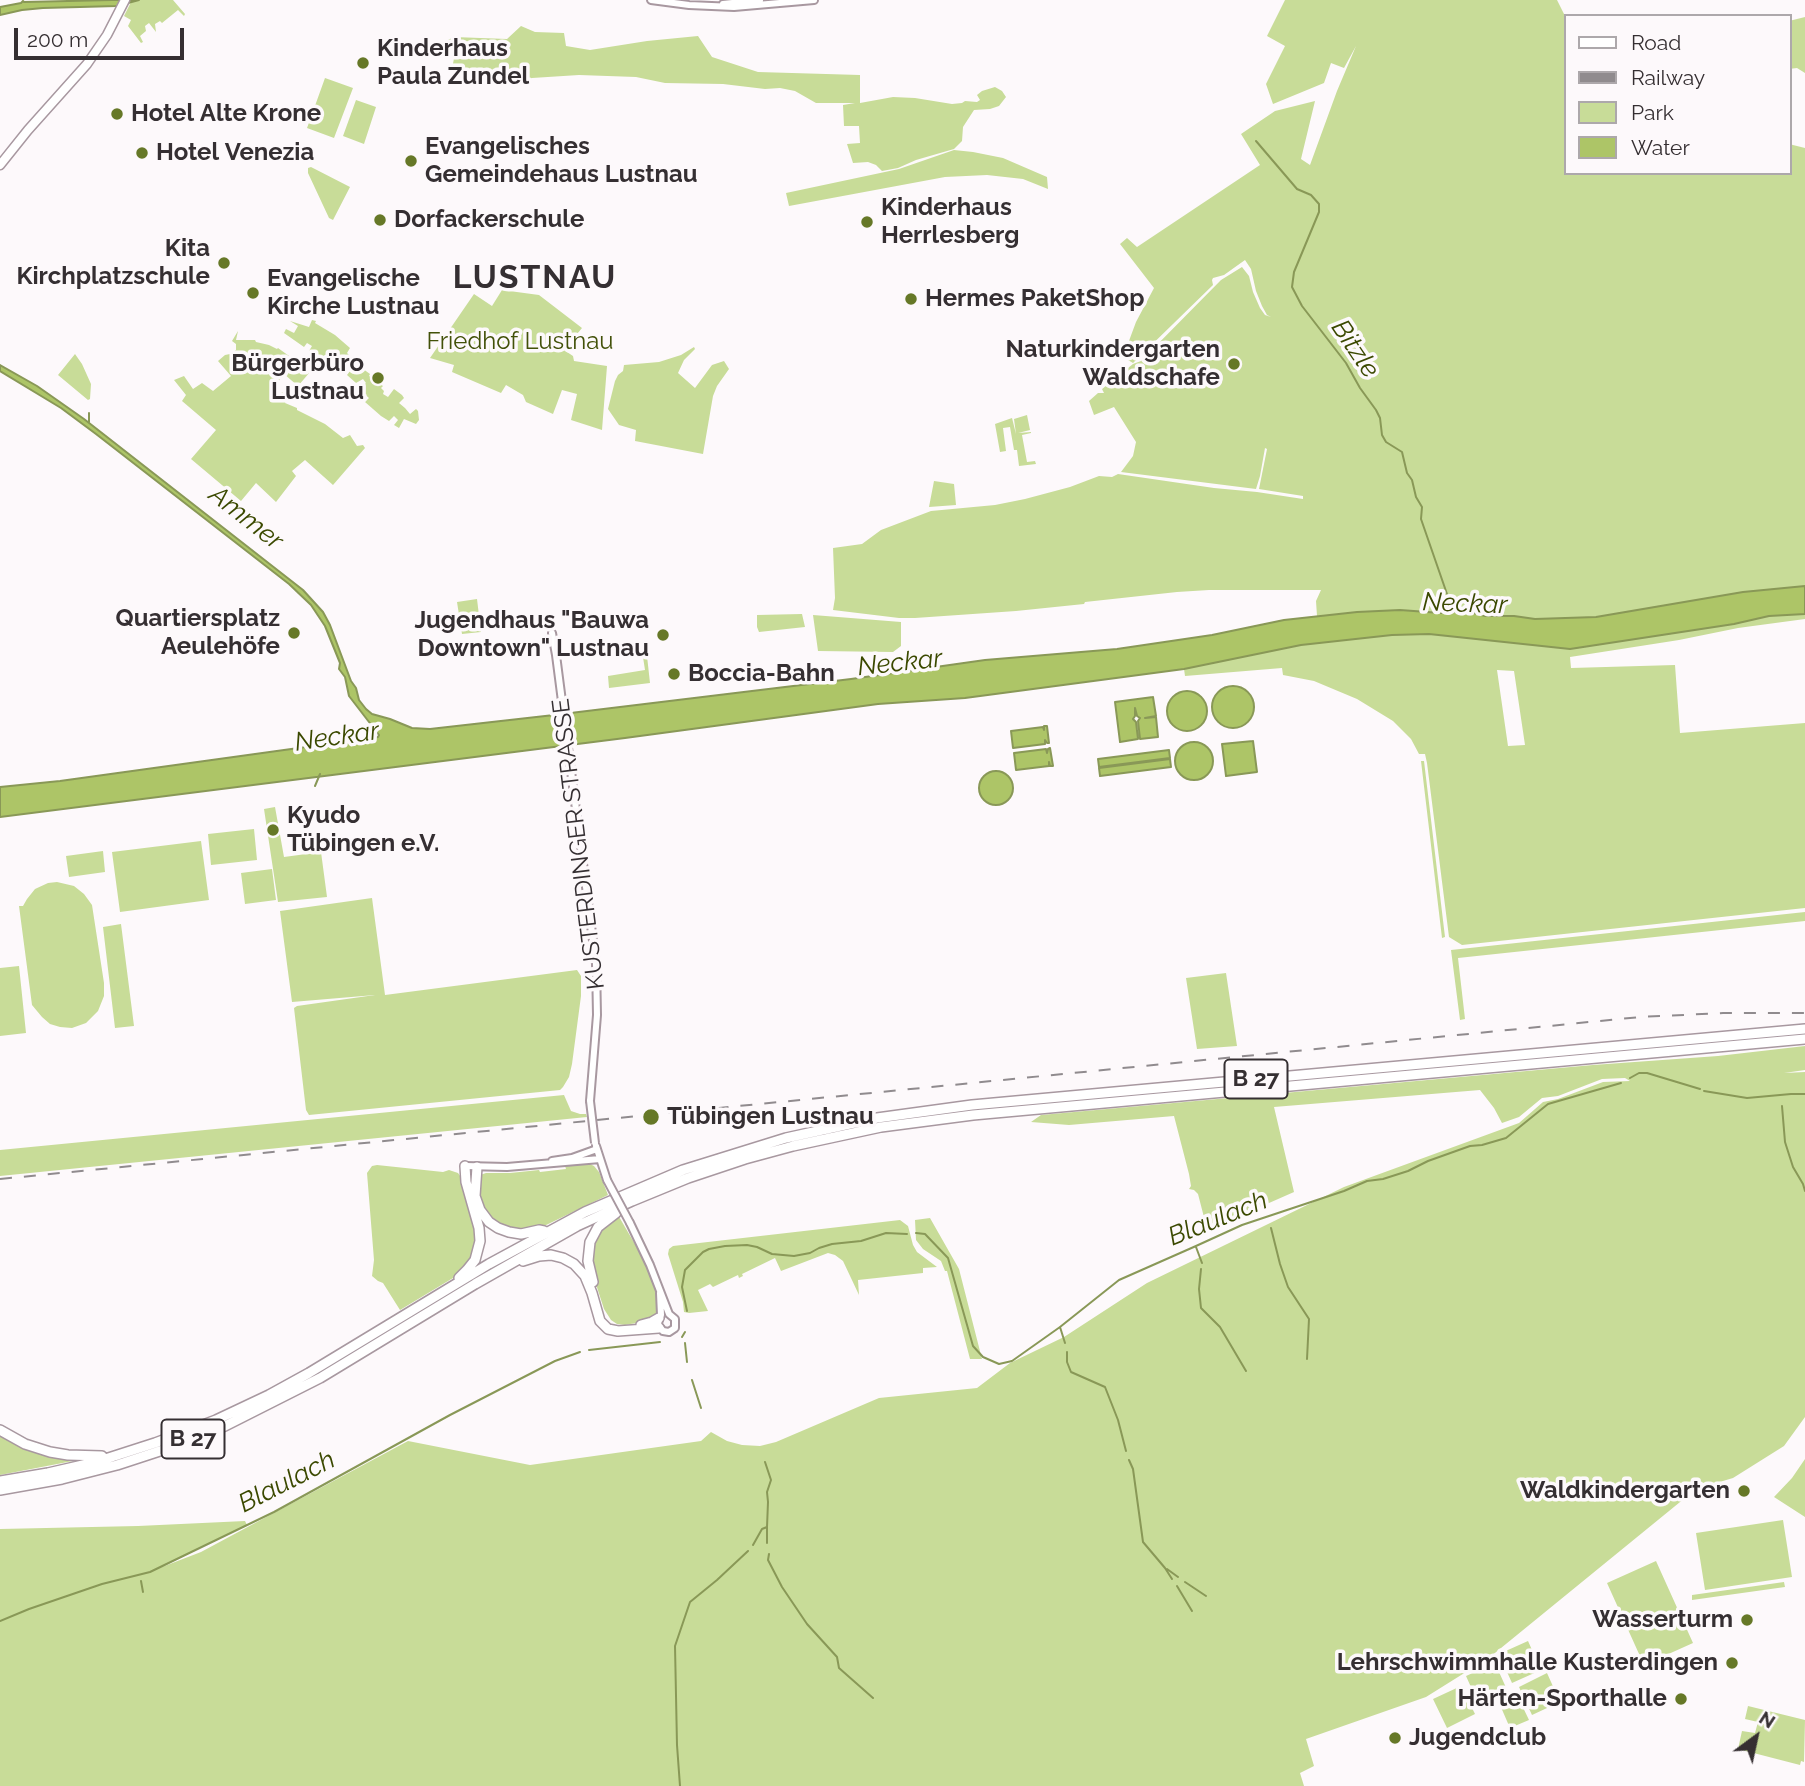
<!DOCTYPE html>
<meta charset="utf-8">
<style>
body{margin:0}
#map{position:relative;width:1805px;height:1786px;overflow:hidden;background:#fdf9fb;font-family:Raleway,sans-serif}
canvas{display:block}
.legend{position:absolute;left:1564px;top:14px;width:228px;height:161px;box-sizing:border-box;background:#fdf9fb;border:2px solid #ada8ab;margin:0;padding:9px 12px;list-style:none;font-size:21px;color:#352f32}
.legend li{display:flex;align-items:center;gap:14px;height:35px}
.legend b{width:35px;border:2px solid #ada8ab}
.north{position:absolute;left:1721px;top:1702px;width:70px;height:70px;-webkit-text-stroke:5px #fdf9fb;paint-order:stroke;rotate:33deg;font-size:19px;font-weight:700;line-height:28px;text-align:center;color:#352f32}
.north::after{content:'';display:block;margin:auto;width:24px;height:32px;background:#352f32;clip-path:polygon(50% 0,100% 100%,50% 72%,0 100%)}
.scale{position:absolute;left:14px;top:28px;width:170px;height:32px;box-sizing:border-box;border:4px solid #352f32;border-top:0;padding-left:9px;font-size:21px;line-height:24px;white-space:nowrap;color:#352f32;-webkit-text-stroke:5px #fdf9fb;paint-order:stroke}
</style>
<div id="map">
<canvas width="1805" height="1786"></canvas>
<ul class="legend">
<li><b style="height:9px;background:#fff"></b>Road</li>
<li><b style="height:9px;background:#908b8e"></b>Railway</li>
<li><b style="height:19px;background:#c8dc98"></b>Park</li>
<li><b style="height:19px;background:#adc567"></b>Water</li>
</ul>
<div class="north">N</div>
<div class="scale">200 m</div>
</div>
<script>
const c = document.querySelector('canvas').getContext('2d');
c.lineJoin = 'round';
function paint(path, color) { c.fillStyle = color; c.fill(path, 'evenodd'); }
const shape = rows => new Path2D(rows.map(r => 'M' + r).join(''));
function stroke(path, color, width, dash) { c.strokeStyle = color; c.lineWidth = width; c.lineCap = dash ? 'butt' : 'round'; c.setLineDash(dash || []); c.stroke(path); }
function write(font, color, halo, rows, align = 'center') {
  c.font = font + ' Raleway,sans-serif'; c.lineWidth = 7; c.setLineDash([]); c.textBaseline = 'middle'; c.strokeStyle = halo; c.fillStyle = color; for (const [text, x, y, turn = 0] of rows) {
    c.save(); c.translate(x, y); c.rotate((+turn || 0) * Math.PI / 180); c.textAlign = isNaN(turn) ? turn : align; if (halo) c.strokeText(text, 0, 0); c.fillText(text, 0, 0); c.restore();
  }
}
const green = shape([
 [132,0,173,0,185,14,184,16,178,10,162,23,160,21,155,24,156,32,149,23,145,26,146,31,140,36,143,42,141,43,128,26,131,20,124,16],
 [1285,0,1557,0,1565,16,1565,173,1789,173,1789,144,1805,148,1805,586,1669,605,1596,617,1563,619,1535,619,1514,616,1485,616,1466,611,1441,613,1400,610,1317,616,1316,601,1321,590,1209,590,1177,592,1085,602,1084,604,1016,611,915,618,899,618,833,610,835,598,833,548,862,544,881,530,931,511,995,505,1025,499,1070,487,1099,476,1112,477,1118,474,1214,488,1257,492,1303,499,1303,496,1259,489,1267,449,1265,448,1260,476,1256,489,1121,472,1133,456,1136,442,1114,407,1094,415,1089,401,1098,393,1104,393,1102,389,1133,364,1141,361,1221,280,1242,267,1249,276,1253,292,1260,308,1265,315,1271,317,1267,315,1262,306,1256,291,1251,269,1245,260,1224,275,1213,278,1212,280,1213,285,1133,363,1123,357,1136,322,1154,288,1120,244,1127,238,1137,247,1260,165,1241,134,1275,111,1315,101,1301,159,1310,165,1337,91,1356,46,1344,68,1331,63,1324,83,1273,104,1266,84,1285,46,1267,36],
 [1805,17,1805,73,1797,68,1789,69,1789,21],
 [521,26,535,32,564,33,566,46,590,50,647,41,698,36,712,57,758,72,860,75,860,103,893,97,915,98,952,104,962,103,965,101,977,102,980,100,977,95,982,91,995,87,1002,91,1006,97,999,106,990,109,974,110,963,127,962,141,954,149,916,160,898,168,882,171,876,165,868,162,853,163,847,144,860,143,859,126,844,126,843,105,855,103,816,103,795,91,780,88,765,89,723,84,665,83,636,77,579,75,532,78,527,80,474,78,449,85,455,53,438,45,454,37,507,39],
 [325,78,353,88,334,138,307,128],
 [356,100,376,107,364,144,343,136],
 [954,150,973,152,1003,158,1047,177,1048,189,1023,179,987,175,945,177,789,206,786,193,899,169],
 [311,167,350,187,333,220,329,218,308,173,308,168],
 [502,290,539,295,582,328,564,350,573,356,574,361,607,366,602,430,571,420,577,394,562,390,553,414,526,402,523,395,506,385,501,393,452,372,454,365,430,358,474,294,492,306],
 [312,320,316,321,315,323,335,335,350,348,347,353,349,355,349,357,355,361,354,364,359,366,370,374,369,376,383,386,381,388,384,391,383,394,388,397,394,389,402,395,404,398,399,403,405,408,410,414,416,409,418,411,419,420,416,424,404,419,399,428,394,425,398,420,394,416,389,421,381,416,365,402,369,398,359,389,366,383,363,379,356,383,347,375,350,371,341,363,334,371,309,351,312,346,307,343,304,347,284,333,286,329,294,333,298,326,290,321,309,327],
 [238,331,236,340,255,340,256,342,269,345,277,349,278,348,296,361,294,365,300,369,303,367,310,372,298,386,284,374,275,386,275,390,281,394,282,392,288,395,285,403,297,408,297,410,325,424,343,438,350,435,357,446,363,445,365,448,333,485,305,460,292,471,296,476,276,502,256,483,241,501,191,459,216,430,182,401,186,395,174,380,184,376,193,389,202,383,213,391,231,376,218,361,225,355,230,354,236,350,236,344,232,341],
 [694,347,695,349,684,360,678,373,695,388,712,365,724,361,729,369,717,386,713,396,703,454,635,441,636,430,619,425,608,409,615,381,618,375,623,371,624,365,659,362,681,355],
 [75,354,82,364,91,384,90,399,88,400,58,375],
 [1027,415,1030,430,1018,433,1031,432,1031,433,1022,435,1027,462,1035,461,1036,464,1019,466,1017,450,1014,450,1010,427,1003,428,1006,451,1000,452,995,424,1012,418,1016,434,1014,419],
 [934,481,954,484,956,505,929,507],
 [477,599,481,632,462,634,457,602],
 [802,614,805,627,759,632,757,627,757,615],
 [1805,614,1805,619,1738,628,1679,640,1570,657,1571,668,1675,665,1680,733,1805,723,1805,908,1462,945,1449,937,1427,763,1425,754,1419,754,1411,739,1393,721,1357,699,1314,681,1283,675,1282,668,1185,676,1184,669,1285,647,1392,635,1429,634,1570,649,1734,624,1769,616],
 [1497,670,1514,671,1525,745,1508,746],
 [813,615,901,622,901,646,893,652,818,651],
 [647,656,650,683,609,688,608,676,645,670,643,657],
 [1421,761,1424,761,1445,937,1442,938],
 [275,807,284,857,321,852,327,897,278,902,264,809],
 [254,829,257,860,211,865,208,834],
 [201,841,209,900,120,912,112,852],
 [103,851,105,872,69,877,66,856],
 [272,869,276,900,245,904,241,873],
 [57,882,74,886,84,894,92,905,104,983,104,996,98,1011,86,1023,72,1028,60,1027,50,1024,42,1017,32,1005,19,906,23,906,27,899,35,889,48,883],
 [372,898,385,995,577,970,581,976,581,996,572,1064,569,1077,563,1087,560,1090,309,1115,306,1110,294,1008,297,1006,375,995,292,1002,280,911],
 [1805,912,1805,921,1458,958,1465,1019,1460,1020,1451,950],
 [121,924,134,1026,115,1028,103,927],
 [19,966,26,1033,0,1036,0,968],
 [1226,973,1237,1046,1197,1049,1186,978],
 [1805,1046,1805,1070,1784,1073,1805,1072,1805,1417,1784,1446,1733,1478,1696,1489,1490,1657,1426,1697,1306,1739,1314,1766,1300,1773,1304,1786,0,1786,0,1529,138,1526,245,1521,247,1525,162,1567,201,1552,408,1441,530,1465,701,1441,711,1432,727,1441,742,1445,760,1446,776,1442,879,1398,977,1388,1010,1363,1064,1337,1147,1283,1344,1187,1519,1123,1543,1102,1558,1099,1603,1082,1630,1081,1625,1078,1602,1079,1558,1096,1542,1098,1519,1117,1502,1123,1494,1108,1480,1090,1274,1107,1294,1192,1210,1229,1206,1225,1198,1194,1194,1190,1189,1189,1191,1186,1189,1174,1174,1116,1069,1125,1031,1122,1041,1115,1593,1065,1718,1056],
 [564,1095,571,1111,580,1114,586,1114,587,1117,0,1176,0,1150],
 [590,1164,594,1166,599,1172,608,1195,542,1227,533,1231,503,1229,481,1210,477,1179,480,1175,486,1173,510,1173,539,1170,540,1172,566,1169,565,1166,568,1166],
 [377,1165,443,1172,449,1170,458,1173,463,1180,478,1238,471,1261,458,1275,400,1310,383,1283,378,1281,372,1276,374,1260,367,1173,372,1166],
 [618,1215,643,1258,657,1294,659,1310,657,1314,648,1321,625,1325,617,1324,611,1320,604,1309,593,1275,591,1247,599,1230],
 [930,1218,959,1269,982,1359,970,1359,947,1271,945,1271,941,1261,923,1249,916,1240,915,1220],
 [900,1220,908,1226,913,1245,917,1252,937,1267,923,1268,923,1273,858,1280,859,1295,843,1261,835,1255,828,1253,781,1271,775,1258,742,1274,743,1276,739,1278,738,1275,713,1287,710,1284,698,1290,708,1311,689,1313,684,1312,683,1302,668,1254,669,1249,673,1246],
 [0,1434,77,1458,78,1460,0,1475],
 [1805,1459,1805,1517,1774,1497,1792,1478],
 [1783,1520,1792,1577,1705,1590,1696,1533],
 [1656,1561,1693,1643,1644,1665,1607,1583],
 [1784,1582,1785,1587,1692,1600,1692,1595],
 [1528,1641,1541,1670,1512,1683,1499,1654],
 [1495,1663,1508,1692,1479,1705,1466,1676],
 [1547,1673,1560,1702,1532,1715,1519,1687],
 [1461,1686,1475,1714,1447,1728,1433,1699],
 [1518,1697,1529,1720,1510,1728,1500,1705],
 [1748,1706,1805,1720,1804,1762,1801,1761,1800,1765,1738,1749,1742,1731,1755,1733,1758,1722,1745,1719]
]);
const water = shape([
 [112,0,139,0,117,6,43,8,22,10,0,15,0,7,21,3,23,1,24,2,112,0],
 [0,365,37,386,84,419,303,590,323,612,330,625,351,681,356,688,359,700,366,709,372,714,390,719,412,728,430,729,554,715,851,679,985,660,1117,649,1212,635,1284,620,1357,612,1400,610,1441,613,1466,611,1485,616,1514,616,1535,619,1596,617,1743,592,1805,586,1805,614,1769,616,1734,624,1570,649,1429,634,1392,635,1301,645,1184,669,965,698,878,704,625,738,0,817,0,787,60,781,378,737,379,735,349,696,345,677,339,669,340,663,325,626,311,605,289,584,96,434,61,408,0,371,0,365],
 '1212 707a21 21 0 1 1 42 0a21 21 0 1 1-42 0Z',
 '1167 711a20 20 0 1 1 40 0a20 20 0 1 1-40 0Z',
 [1153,697,1156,716,1145,718,1156,717,1158,737,1140,739,1138,721,1140,718,1137,716,1135,708,1135,716,1133,719,1136,722,1138,739,1120,742,1115,702,1153,697],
 [1044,726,1047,726,1049,743,1047,743,1045,740,1045,744,1013,748,1011,731,1043,727,1044,730,1044,726],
 [1253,741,1257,772,1226,776,1222,744,1253,741],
 '1175 761a19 19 0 1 1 38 0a19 19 0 1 1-38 0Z',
 [1050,748,1053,766,1050,766,1049,762,1049,766,1016,770,1014,753,1046,749,1047,753,1048,749,1050,748],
 [1169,750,1170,758,1099,767,1098,759,1169,750],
 [1170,759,1171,767,1100,776,1099,768,1170,759],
 '979 788a17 17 0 1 1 34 0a17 17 0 1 1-34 0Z'
]);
const stream = shape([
 [1256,141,1297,189,1311,195,1319,204,1319,212,1294,272,1292,287,1302,306,1346,363,1360,388,1376,410,1380,418,1382,435,1386,442,1402,452,1407,473,1412,480,1416,497,1422,507,1421,519,1447,594],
 [89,413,89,422],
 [1449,602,1451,612],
 [315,786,320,774],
 [1630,1078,1639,1073,1647,1073,1700,1089],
 [1704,1091,1747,1098,1791,1094,1805,1094],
 [1782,1106,1785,1142,1793,1167,1803,1184,1805,1191],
 [1271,1228,1280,1264,1288,1287,1309,1319,1307,1359],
 [916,1233,925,1234,948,1258,973,1346,983,1357,999,1364,1012,1361,1060,1327,1119,1280,1196,1246,1242,1225,1344,1191,1367,1181,1383,1179,1408,1171,1428,1161,1470,1146,1482,1145,1506,1138,1548,1104,1621,1083],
 [1196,1247,1202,1263],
 [1201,1269,1199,1289,1201,1308,1220,1327,1246,1371],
 [687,1311,682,1287,685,1270,703,1252,709,1249,725,1246,747,1245,757,1247,772,1254,794,1256,810,1253,819,1248,832,1244,861,1241,886,1233,907,1234],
 [1060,1327,1065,1343],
 [682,1337,685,1332],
 [685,1343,687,1362],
 [589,1350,660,1342],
 [1067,1352,1067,1362,1071,1372,1105,1387,1118,1420,1126,1451],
 [692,1380,701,1408],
 [1129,1460,1133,1469,1143,1542,1165,1568,1172,1579],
 [767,1543,767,1527],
 [753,1545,762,1529,767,1527,768,1502,767,1492,771,1480,765,1462],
 [769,1554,768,1560,782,1587,807,1624,837,1657,839,1668,873,1698],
 [1167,1569,1178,1577],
 [141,1581,143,1592],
 [1185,1582,1206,1596],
 [1177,1586,1192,1611],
 [0,1621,29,1609,102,1584,150,1572,274,1512,450,1415,555,1361,580,1352],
 [680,1786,677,1745,675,1646,690,1602,717,1580,748,1551]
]);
const minor = shape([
 [651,0,689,5,734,7,814,0],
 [723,4,760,0],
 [552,633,556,655,596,964,597,1015,590,1101],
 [596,1146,607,1180],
 [552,1161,572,1158,597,1149],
 [465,1166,507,1167,600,1159],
 [630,1223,650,1265,669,1314,675,1319,675,1328,669,1332,663,1331,658,1325,659,1318,661,1315,660,1293]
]);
const major = shape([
 [0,165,28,130,87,64,107,35,125,0]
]);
const highway = shape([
 [477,1167,475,1196,480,1210,489,1222,498,1228,509,1232,521,1234,539,1230,544,1231],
 [523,1261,539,1256,551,1255,563,1258,574,1264,585,1276,592,1293,600,1321,608,1329,618,1331,659,1328],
 [459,1278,467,1270,475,1260,480,1241,479,1228,466,1182,465,1166],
 [593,1282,588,1261,590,1242,598,1227,616,1213],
 [641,1325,652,1322,659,1318],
 [0,1430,25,1444,50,1452,68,1455,102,1456],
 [0,1481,48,1473,96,1462,155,1443,216,1420,269,1395,309,1373,489,1264,585,1212,683,1170,786,1138,877,1118,972,1105,1805,1029],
 [0,1490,62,1479,117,1465,172,1447,225,1426,320,1378,475,1284,577,1226,632,1201,688,1178,745,1159,793,1146,881,1127,973,1115,1805,1039]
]);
const rail = shape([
 [0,1179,1640,1017,1723,1013,1805,1013]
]);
const minorBridge = shape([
 [590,1101,595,1143],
 [607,1180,630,1223]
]);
const markers = [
 [363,63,7,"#667827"],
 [117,114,7,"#667827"],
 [142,153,7,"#667827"],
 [411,161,7,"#667827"],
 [380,220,7,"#667827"],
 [867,222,7,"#667827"],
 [224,263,7,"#667827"],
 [253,293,7,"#667827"],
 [911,299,7,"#667827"],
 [1234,364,7,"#667827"],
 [378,378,7,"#667827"],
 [294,633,7,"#667827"],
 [663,635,7,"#667827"],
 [674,674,7,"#667827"],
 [273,830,7,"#667827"],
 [651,1117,9,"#667827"],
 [1744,1491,7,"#667827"],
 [1747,1620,7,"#667827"],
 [1732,1663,7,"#667827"],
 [1681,1699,7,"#667827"],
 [1395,1738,7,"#667827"]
];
const shields = [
 [1256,1079,63],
 [193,1439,63]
];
const shieldNames = [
 ["B 27",1256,1079],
 ["B 27",193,1439]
];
const poiNames = [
 ["Kinderhaus",377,49],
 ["Paula Zundel",377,77],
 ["Hotel Alte Krone",131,114],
 ["Evangelisches",425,147],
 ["Gemeindehaus Lustnau",425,175],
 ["Hotel Venezia",156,153],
 ["Kinderhaus",881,208],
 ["Herrlesberg",881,236],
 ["Dorfackerschule",394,220],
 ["Kita",210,249,"right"],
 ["Kirchplatzschule",210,277,"right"],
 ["Evangelische",267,279],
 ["Kirche Lustnau",267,307],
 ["Hermes PaketShop",925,299],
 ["Naturkindergarten",1220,350,"right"],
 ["Waldschafe",1220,378,"right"],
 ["Bürgerbüro",364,364,"right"],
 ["Lustnau",364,392,"right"],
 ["Quartiersplatz",280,619,"right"],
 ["Aeulehöfe",280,647,"right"],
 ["Jugendhaus \"Bauwa",649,621,"right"],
 ["Downtown\" Lustnau",649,649,"right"],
 ["Boccia-Bahn",688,674],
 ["Kyudo",287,816],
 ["Tübingen e.V.",287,844],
 ["Tübingen Lustnau",667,1117],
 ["Waldkindergarten",1730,1491,"right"],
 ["Wasserturm",1733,1620,"right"],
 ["Lehrschwimmhalle Kusterdingen",1718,1663,"right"],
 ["Härten-Sporthalle",1667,1699,"right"],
 ["Jugendclub",1409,1738]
];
const parkNames = [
 ["Friedhof Lustnau",520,342]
];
const streetNames = [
 ["KUSTERDINGER STRASSE",579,844,-97]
];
const waterNames = [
 ["Bitzle",1355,349,56],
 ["Ammer",246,518,38],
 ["Neckar",1465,604,2],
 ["Neckar",900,663,-6],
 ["Neckar",337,737,-8],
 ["Blaulach",1218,1219,-22],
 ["Blaulach",287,1482,-27]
];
const districtNames = [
 ["LUSTNAU",535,278]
];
paint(green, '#c8dc98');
paint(water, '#adc567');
stroke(water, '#899857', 2);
stroke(stream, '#899857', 2);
stroke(minor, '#a898a0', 10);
stroke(major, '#a898a0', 11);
stroke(highway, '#a898a0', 12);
stroke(minor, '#fff', 6);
stroke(major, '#fff', 8);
stroke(highway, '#fff', 9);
stroke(rail, '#908b8e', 2, [12, 12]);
stroke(minorBridge, '#a898a0', 10, []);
stroke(minorBridge, '#fff', 6);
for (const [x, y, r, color] of markers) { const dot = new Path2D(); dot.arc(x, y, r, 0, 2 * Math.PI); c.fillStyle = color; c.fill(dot); stroke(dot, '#fdf9fb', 2.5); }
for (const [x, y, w] of shields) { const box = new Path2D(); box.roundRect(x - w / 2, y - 19.5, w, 39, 5); c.fillStyle = '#fdf9fb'; c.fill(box); stroke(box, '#352f32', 2); }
write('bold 23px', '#352f32', null, shieldNames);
write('bold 24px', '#352f32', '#fdf9fb', poiNames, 'left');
write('24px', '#425109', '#fdf9fb', parkNames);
write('24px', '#352f32', '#fdf9fb', streetNames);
write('italic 26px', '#3b4900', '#fdf9fb', waterNames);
c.letterSpacing = '2px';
write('bold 32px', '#352f32', '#fdf9fb', districtNames);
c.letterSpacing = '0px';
</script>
